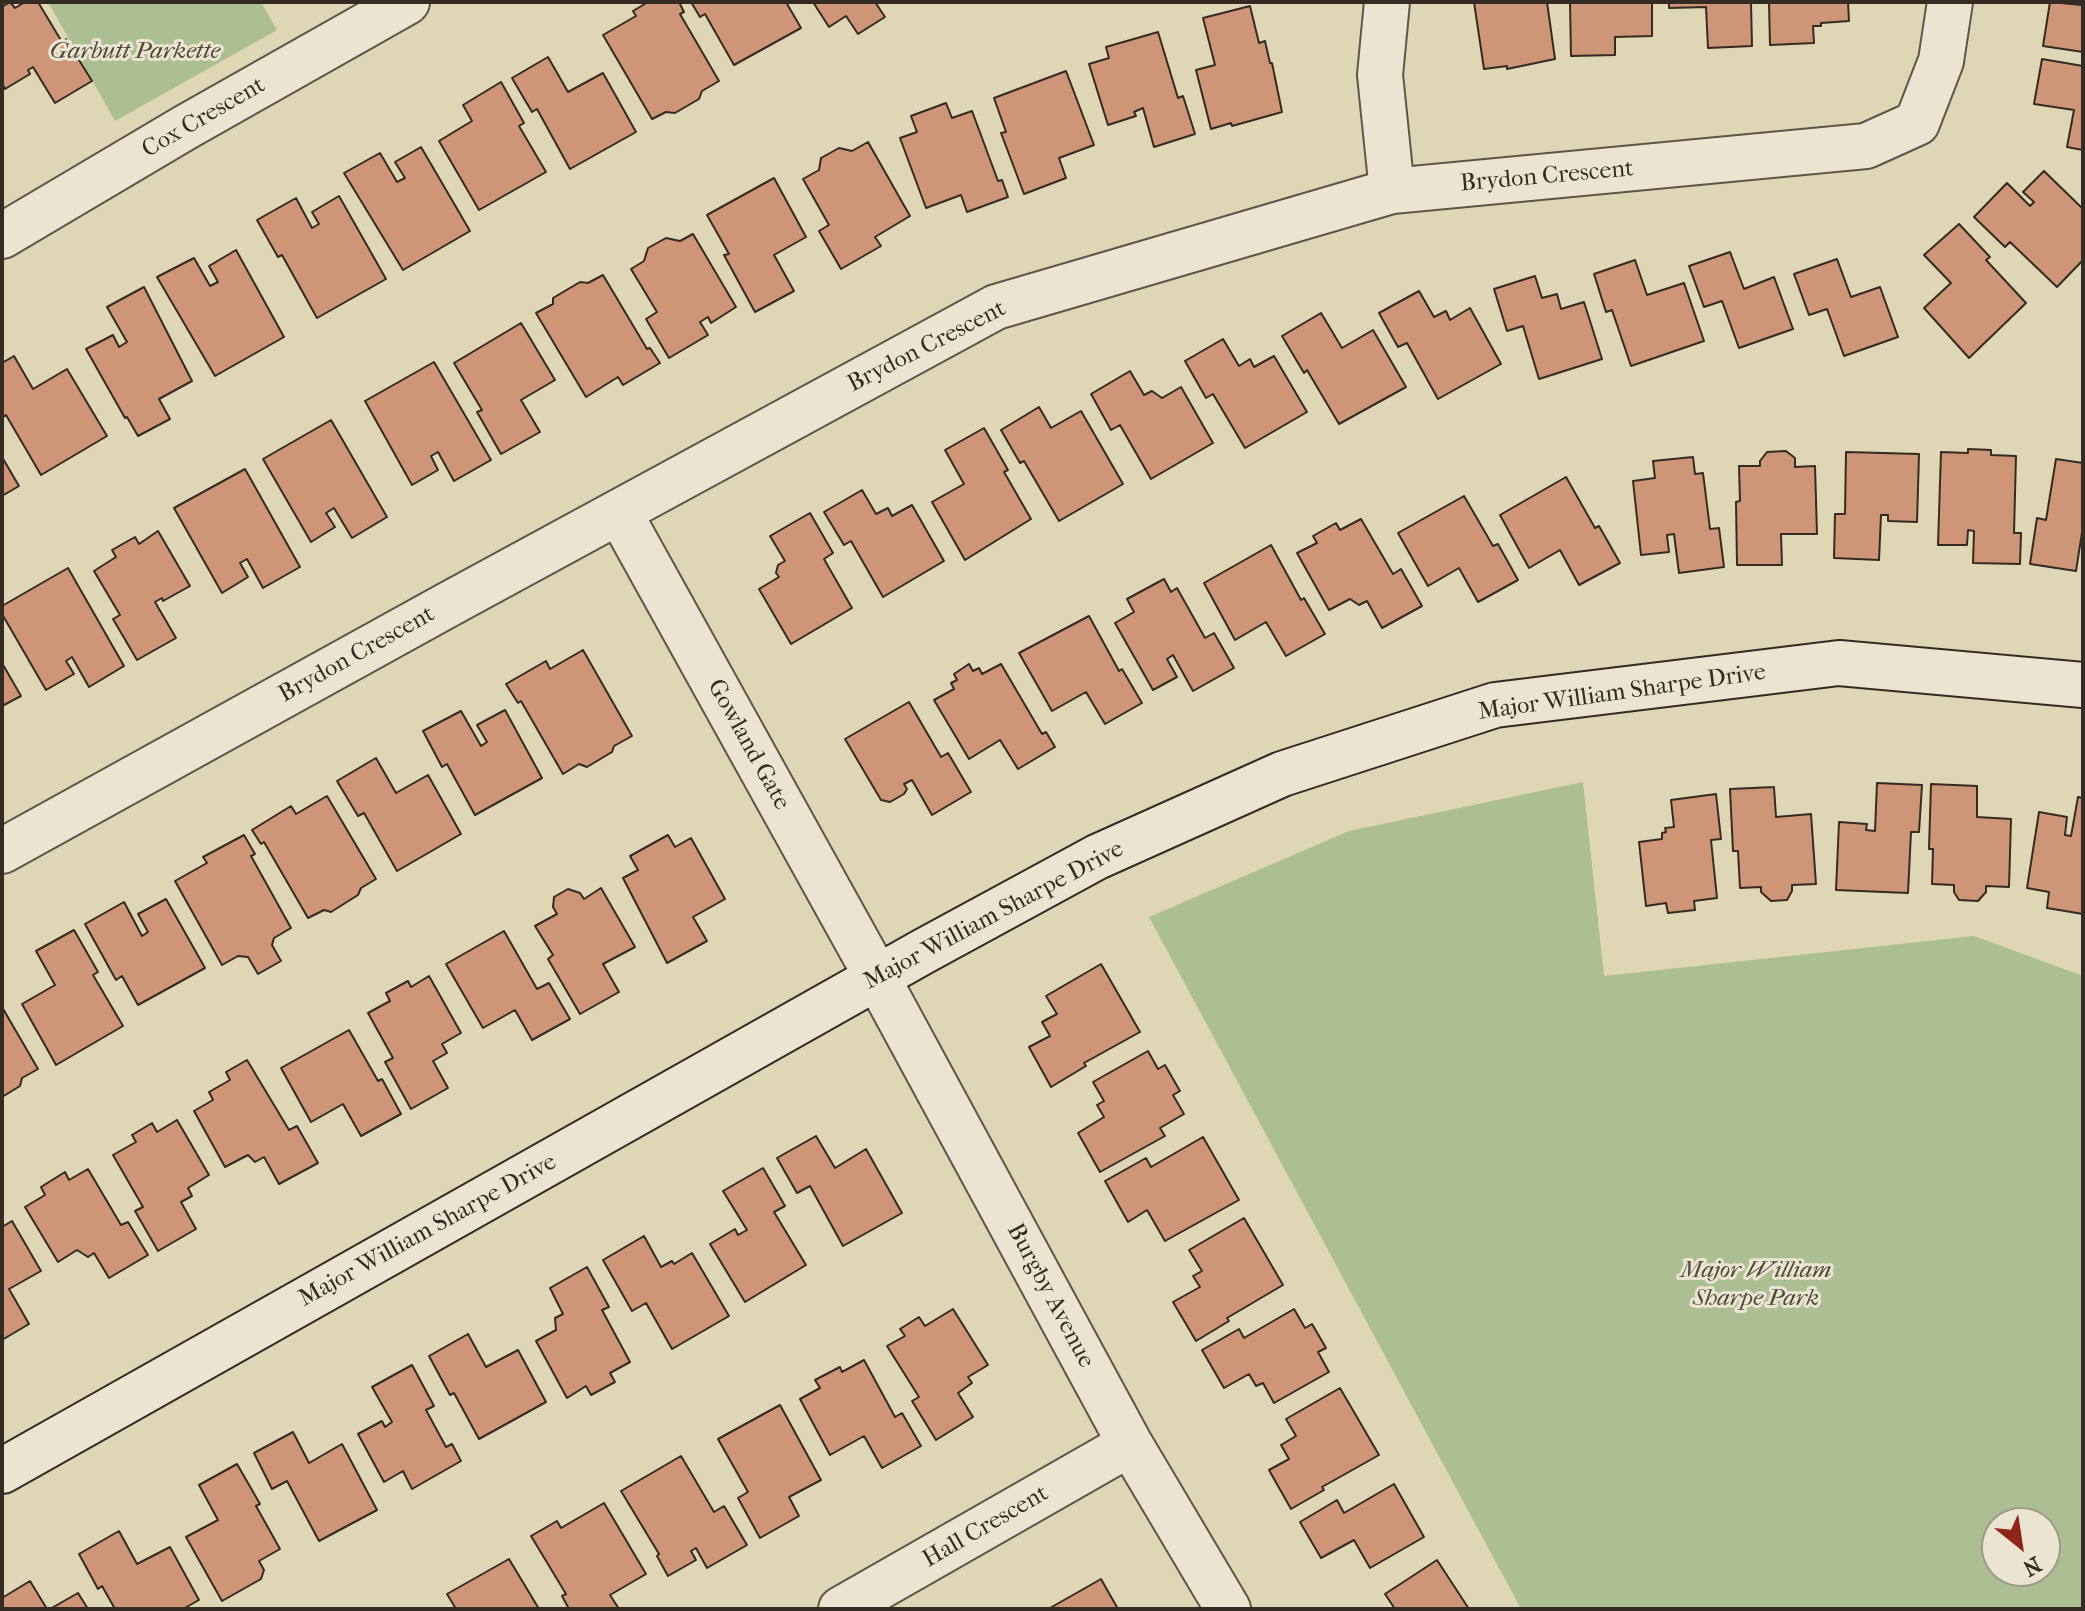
<!DOCTYPE html>
<style>
body{margin:0}
#map{position:relative;width:2085px;height:1611px;overflow:hidden;background:#dfd6b6;font-family:"IM FELL French Canon",serif}
canvas{display:block}
.frame{position:absolute;inset:0;border:4px solid #342c22;pointer-events:none}
.north{position:absolute;left:1981px;top:1507px;width:80px;height:80px;box-sizing:border-box;background:#eae4d0;border:2px solid #a19a8a;border-radius:50%;rotate:150deg;font-size:22px;font-weight:700;line-height:32px;text-align:center;color:#342c22}
.north::after{content:'';display:block;margin:auto;width:28px;height:36px;background:#8f2418;clip-path:polygon(50% 0,100% 100%,50% 72%,0 100%)}
</style>
<div id="map">
<canvas width="2085" height="1611"></canvas>
<div class="frame"></div>
<div class="north">N</div>
</div>
<script>
const c = document.querySelector('canvas').getContext('2d');
c.lineJoin = 'round';
function paint(path, color) { c.fillStyle = color; c.fill(path, 'evenodd'); }
const shape = rows => new Path2D(rows.map(r => 'M' + r).join(''));
function stroke(path, color, width, dash) { c.strokeStyle = color; c.lineWidth = width; c.lineCap = dash ? 'butt' : 'round'; c.setLineDash(dash || []); c.stroke(path); }
function write(font, color, halo, rows, align = 'center') {
  c.font = font + ' "IM FELL French Canon",serif'; c.lineWidth = 6; c.setLineDash([]); c.textBaseline = 'middle'; c.strokeStyle = halo; c.fillStyle = color; for (const [text, x, y, turn = 0] of rows) {
    c.save(); c.translate(x, y); c.rotate((+turn || 0) * Math.PI / 180); c.textAlign = isNaN(turn) ? turn : align; if (halo) c.strokeText(text, 0, 0); c.fillText(text, 0, 0); c.restore();
  }
}
const green = shape([
 [48,2,261,2,277,30,115,121],
 [1583,782,1604,976,1974,936,2083,976,2083,1609,1521,1609,1149,917,1349,831],
 [1997,1523,2045,1523,2045,1571,1997,1571]
]);
const building = shape([
 [10,2,15,8,25,2,38,2,62,42,66,39,92,81,55,103,33,67,28,70,30,74,5,89,2,83,2,7,10,2],
 [648,2,679,2,684,12,680,14,719,81,702,91,699,99,675,113,666,112,652,119,603,35,636,16,633,11,648,2],
 [691,2,786,2,801,28,734,65,705,14,700,17,691,2],
 [813,2,875,2,885,17,858,34,846,16,829,27,813,2],
 [1474,2,1547,2,1555,59,1507,69,1507,66,1484,69,1474,2],
 [1570,2,1652,2,1652,36,1615,37,1615,55,1571,56,1570,2],
 [1669,2,1751,3,1752,46,1708,48,1706,7,1669,8,1669,2],
 [1769,2,1848,2,1849,21,1821,23,1821,26,1813,26,1814,43,1770,45,1769,2],
 [2050,2,2082,5,2083,2,2083,52,2043,46,2050,2],
 [1250,6,1259,43,1265,41,1270,63,1272,63,1282,112,1232,126,1231,123,1211,129,1196,70,1215,65,1203,18,1250,6],
 [1158,32,1178,98,1183,96,1195,134,1154,147,1143,108,1134,112,1136,116,1108,125,1089,64,1109,58,1106,47,1158,32],
 [548,57,568,92,603,73,636,132,570,169,537,109,532,112,512,78,548,57],
 [2042,59,2083,66,2083,150,2067,147,2074,110,2034,104,2042,59],
 [1066,71,1094,145,1059,158,1066,178,1024,194,1001,133,1006,132,994,98,1066,71],
 [501,82,524,123,519,126,546,172,479,210,439,141,472,121,463,105,501,82],
 [946,103,952,118,972,111,998,181,1002,180,1008,197,967,212,961,195,926,208,900,138,917,132,911,116,946,103],
 [868,142,910,216,875,237,881,246,841,269,819,231,829,225,803,179,819,170,821,158,839,148,852,151,868,142],
 [421,147,470,231,403,270,344,173,380,153,397,182,405,178,395,162,421,147],
 [2044,171,2083,209,2083,260,2057,287,2010,242,2005,247,1974,217,2007,183,2030,206,2034,202,2023,192,2044,171],
 [774,178,806,237,774,255,794,291,755,312,724,255,729,254,707,215,774,178],
 [339,196,386,279,317,318,282,255,278,257,257,220,296,198,312,228,319,224,312,212,339,196],
 [1959,224,1990,257,1986,260,2026,303,1969,358,1924,308,1951,283,1924,255,1959,224],
 [693,234,736,307,711,323,708,317,700,322,708,335,669,358,646,319,657,312,631,269,644,261,648,248,666,238,680,241,693,234],
 [236,250,284,337,215,376,157,277,194,258,210,286,218,282,209,266,236,250],
 [1730,252,1744,289,1774,277,1793,329,1739,348,1722,301,1704,307,1689,266,1730,252],
 [1837,259,1851,297,1880,287,1898,337,1844,356,1827,309,1809,315,1794,274,1837,259],
 [1635,260,1647,295,1684,283,1704,341,1631,366,1612,310,1606,312,1594,274,1635,260],
 [603,275,647,349,650,348,660,363,623,385,618,377,586,397,536,313,553,304,553,298,580,282,588,283,603,275],
 [1535,276,1542,298,1557,294,1561,309,1584,302,1602,359,1539,379,1523,326,1507,331,1494,289,1535,276],
 [144,287,192,381,159,399,170,419,138,436,127,417,125,418,86,349,113,335,119,347,127,342,107,307,144,287],
 [1419,291,1434,317,1446,311,1450,320,1470,308,1501,364,1438,399,1407,343,1398,347,1379,313,1419,291],
 [1321,313,1342,348,1373,330,1406,387,1339,424,1307,370,1304,373,1282,336,1321,313],
 [521,323,555,380,521,400,540,432,501,454,477,412,482,410,454,363,521,323],
 [1223,339,1239,366,1250,359,1254,367,1274,356,1307,412,1245,448,1213,394,1206,398,1185,361,1223,339],
 [14,356,33,389,67,369,107,436,41,475,6,415,2,418,2,363,14,356],
 [434,362,491,460,454,481,438,452,431,456,438,470,412,485,365,401,434,362],
 [1130,371,1144,395,1152,391,1162,398,1181,387,1213,443,1151,479,1120,425,1111,430,1091,394,1130,371],
 [1039,407,1051,428,1081,411,1123,484,1059,521,1024,461,1020,463,1001,430,1039,407],
 [331,420,387,517,352,538,334,508,326,513,335,527,311,542,263,459,331,420],
 [984,428,1008,470,1004,472,1031,519,965,560,932,502,964,484,945,450,984,428],
 [1968,449,1991,450,1991,455,2016,456,2014,533,2021,533,2020,564,1973,563,1974,531,1968,530,1967,545,1938,545,1941,452,1968,453,1968,449],
 [1786,451,1795,458,1795,467,1815,466,1817,534,1781,534,1782,565,1737,565,1736,502,1740,501,1739,466,1760,466,1760,461,1767,452,1786,451],
 [1846,452,1919,454,1917,522,1888,521,1888,515,1881,515,1879,560,1834,558,1835,514,1845,514,1846,452],
 [2,457,19,486,2,496,2,457],
 [1693,457,1695,474,1703,473,1710,529,1719,528,1724,567,1679,573,1674,534,1667,535,1669,552,1641,555,1633,481,1655,478,1653,461,1693,457],
 [2056,459,2083,463,2083,526,2076,571,2030,564,2037,518,2046,520,2056,459],
 [245,469,300,567,263,588,247,559,240,563,248,577,222,593,174,508,245,469],
 [1566,477,1595,528,1599,526,1620,563,1579,585,1560,550,1529,568,1500,515,1566,477],
 [862,490,876,514,888,508,892,516,912,505,944,561,883,597,851,541,844,545,824,512,862,490],
 [1464,496,1493,546,1498,544,1518,580,1478,602,1459,568,1428,586,1398,533,1464,496],
 [810,513,833,553,824,559,852,608,791,644,759,589,779,577,776,573,778,565,785,561,770,536,810,513],
 [1361,519,1393,574,1401,569,1422,606,1382,628,1367,601,1359,605,1350,599,1329,610,1297,553,1317,543,1313,536,1336,523,1340,530,1361,519],
 [158,531,190,586,163,601,162,598,155,602,176,638,137,660,113,619,120,615,94,571,116,557,112,550,135,537,139,544,158,531],
 [1271,545,1301,600,1304,598,1325,634,1286,656,1266,622,1235,640,1204,583,1271,545],
 [68,568,124,666,89,687,72,657,66,661,74,674,46,690,2,614,2,606,68,568],
 [1164,579,1171,592,1177,588,1205,638,1214,633,1234,668,1193,691,1173,655,1167,659,1177,677,1153,690,1115,623,1134,612,1127,599,1164,579],
 [1089,616,1119,671,1122,669,1142,703,1105,724,1086,692,1052,711,1019,653,1089,616],
 [583,650,632,736,614,746,612,752,587,767,579,764,563,774,521,701,518,703,506,684,546,661,550,669,583,650],
 [2,663,21,696,2,706,2,663],
 [969,664,973,671,979,668,982,674,1001,664,1042,734,1046,732,1055,747,1018,769,1000,740,969,759,934,700,954,689,951,683,957,680,954,674,969,664],
 [909,702,941,757,948,753,971,792,932,815,912,780,904,784,907,789,904,794,890,802,881,800,845,739,909,702],
 [505,710,542,778,475,815,447,764,442,767,423,731,461,711,481,746,487,742,477,725,505,710],
 [376,758,396,793,428,775,461,834,397,871,364,813,358,816,337,781,376,758],
 [1877,783,1922,785,1919,832,1911,832,1908,893,1836,890,1839,822,1867,824,1866,830,1875,831,1877,783],
 [1931,784,1977,786,1977,817,2011,819,2009,887,1986,886,1986,892,1978,901,1959,900,1954,892,1954,885,1932,884,1933,849,1929,849,1931,784],
 [1774,787,1776,817,1811,814,1816,884,1792,885,1792,891,1787,900,1771,901,1761,892,1761,887,1740,888,1738,851,1733,851,1730,789,1774,787],
 [1716,794,1721,839,1711,840,1717,898,1694,901,1695,910,1668,913,1666,903,1646,906,1639,842,1662,839,1662,833,1666,832,1665,828,1674,827,1671,800,1716,794],
 [327,796,376,879,361,888,358,895,331,912,324,910,308,918,264,842,261,844,252,830,291,806,296,814,327,796],
 [2078,797,2083,798,2083,914,2047,908,2049,892,2027,888,2039,812,2067,817,2065,835,2071,836,2078,797],
 [244,835,255,854,251,856,291,928,274,938,272,945,281,961,258,974,248,957,238,956,222,965,175,881,207,863,203,857,244,835],
 [668,835,675,847,691,838,725,899,693,917,707,941,667,963,623,878,638,870,630,856,668,835],
 [601,888,635,947,603,964,619,992,580,1014,548,959,553,955,535,926,557,914,553,907,554,897,568,889,580,893,584,899,601,888],
 [166,899,205,968,138,1005,122,976,116,980,85,924,124,902,142,936,148,932,138,914,166,899],
 [74,930,98,972,93,975,123,1026,56,1065,22,1004,55,985,36,951,74,930],
 [504,931,537,989,549,983,570,1019,532,1040,515,1010,483,1028,446,964,504,931],
 [1101,964,1140,1032,1084,1063,1086,1066,1051,1087,1029,1047,1050,1036,1042,1022,1057,1014,1046,996,1101,964],
 [429,976,461,1033,442,1044,447,1053,433,1061,448,1088,411,1109,385,1062,393,1058,368,1013,390,1001,386,993,408,981,411,987,429,976],
 [2,1007,38,1069,22,1078,20,1086,2,1097,2,1007],
 [349,1030,378,1081,382,1079,401,1114,361,1136,343,1104,311,1122,281,1068,349,1030],
 [1148,1051,1158,1069,1165,1065,1180,1091,1173,1095,1184,1114,1160,1128,1165,1136,1100,1172,1078,1133,1104,1117,1097,1105,1104,1101,1093,1082,1148,1051],
 [247,1060,289,1130,297,1126,318,1163,279,1184,264,1157,255,1162,248,1155,225,1167,194,1111,213,1100,209,1092,230,1080,226,1072,247,1060],
 [177,1120,209,1175,188,1188,192,1196,181,1202,196,1229,158,1251,135,1211,143,1207,113,1155,136,1142,132,1135,152,1123,157,1132,177,1120],
 [816,1136,835,1168,866,1149,902,1213,843,1246,810,1186,797,1193,777,1158,816,1136],
 [1203,1137,1239,1200,1165,1241,1147,1210,1128,1222,1105,1181,1146,1158,1151,1167,1203,1137],
 [763,1168,785,1206,774,1212,806,1265,745,1302,710,1244,735,1229,738,1235,747,1230,723,1191,763,1168],
 [88,1169,121,1225,128,1222,148,1255,109,1278,94,1253,88,1257,77,1250,58,1262,25,1207,45,1195,41,1187,65,1172,69,1180,88,1169],
 [1244,1218,1283,1285,1227,1318,1229,1321,1196,1341,1173,1302,1200,1287,1193,1276,1202,1271,1189,1250,1244,1218],
 [12,1221,41,1271,9,1289,29,1324,2,1340,2,1227,12,1221],
 [644,1236,661,1267,672,1261,674,1264,692,1253,729,1316,672,1349,646,1303,632,1311,603,1260,644,1236],
 [587,1267,609,1307,602,1310,630,1362,610,1373,615,1382,591,1395,586,1386,567,1398,536,1341,556,1330,555,1318,563,1314,550,1288,587,1267],
 [953,1309,988,1365,968,1377,972,1383,958,1393,973,1417,936,1440,912,1401,919,1397,887,1346,905,1336,900,1329,919,1317,925,1326,953,1309],
 [1294,1309,1305,1328,1312,1324,1326,1348,1318,1352,1329,1372,1274,1403,1263,1383,1256,1386,1249,1374,1224,1388,1202,1350,1239,1329,1244,1338,1294,1309],
 [468,1334,486,1367,518,1350,546,1402,479,1439,454,1393,450,1395,429,1356,468,1334],
 [864,1360,895,1417,902,1413,921,1446,882,1468,864,1436,830,1455,800,1399,820,1388,815,1380,840,1367,842,1372,864,1360],
 [412,1365,434,1406,426,1410,446,1447,452,1444,461,1461,412,1489,403,1471,384,1482,358,1434,382,1421,385,1427,392,1422,372,1387,412,1365],
 [1340,1388,1379,1455,1322,1487,1324,1490,1291,1509,1269,1470,1289,1459,1281,1445,1296,1436,1286,1419,1340,1388],
 [780,1405,821,1480,789,1497,799,1516,760,1538,738,1498,748,1492,718,1439,780,1405],
 [293,1432,309,1463,342,1444,377,1510,319,1541,287,1481,272,1489,254,1453,293,1432],
 [681,1456,714,1512,724,1506,747,1545,707,1568,696,1548,691,1551,696,1560,668,1576,657,1556,659,1554,621,1491,681,1456],
 [237,1464,260,1504,256,1506,280,1549,259,1561,264,1570,261,1579,222,1601,186,1537,218,1520,199,1485,237,1464],
 [1394,1484,1424,1537,1370,1568,1354,1540,1321,1558,1300,1522,1337,1500,1344,1513,1394,1484],
 [604,1503,646,1574,610,1595,619,1609,569,1609,562,1596,566,1594,531,1536,557,1521,561,1528,604,1503],
 [119,1531,137,1564,170,1547,199,1600,183,1609,115,1609,102,1586,98,1589,79,1554,119,1531],
 [509,1559,539,1609,456,1609,447,1594,509,1559],
 [1437,1560,1469,1609,1395,1609,1385,1594,1437,1560],
 [1101,1579,1118,1609,1050,1608,1101,1579],
 [30,1581,47,1609,2,1609,2,1598,30,1581],
 [78,1593,88,1609,50,1609,78,1593]
]);
const street = shape([
 [1387,2,1380,75,1392,191],
 [2,236,186,127,407,2],
 [619,512,878,979,1130,1444,1228,1609],
 [2,851,451,603,996,307,1392,191,1866,146,1917,123,1941,61,1950,2],
 [841,1609,1130,1444]
]);
const secondary = shape([
 [2,1471,924,951,1097,857,1282,774,1495,705,1839,663,2083,685]
]);
const parkNames = [
 ["Garbutt Parkette",135,52],
 ["Major William",1756,1271],
 ["Sharpe Park",1756,1299]
];
const streetNames = [
 ["Cox Crescent",204,118,-30],
 ["Brydon Crescent",1547,177,-5],
 ["Brydon Crescent",927,347,-27],
 ["Brydon Crescent",357,655,-29],
 ["Major William Sharpe Drive",1622,693,-8],
 ["Gowland Gate",748,745,61],
 ["Major William Sharpe Drive",994,916,-28],
 ["Major William Sharpe Drive",428,1231,-29],
 ["Burgby Avenue",1050,1296,62],
 ["Hall Crescent",986,1527,-30]
];
paint(green, '#acbf92');
paint(building, '#cf9577');
stroke(building, '#342c22', 2);
stroke(street, '#5f5647', 48);
stroke(secondary, '#342c22', 48);
stroke(street, '#eae4d0', 44);
stroke(secondary, '#eae4d0', 44);
write('italic 24px', '#4c4938', '#eae4d0', parkNames);
write('24px', '#342c22', '#eae4d0', streetNames);
</script>
